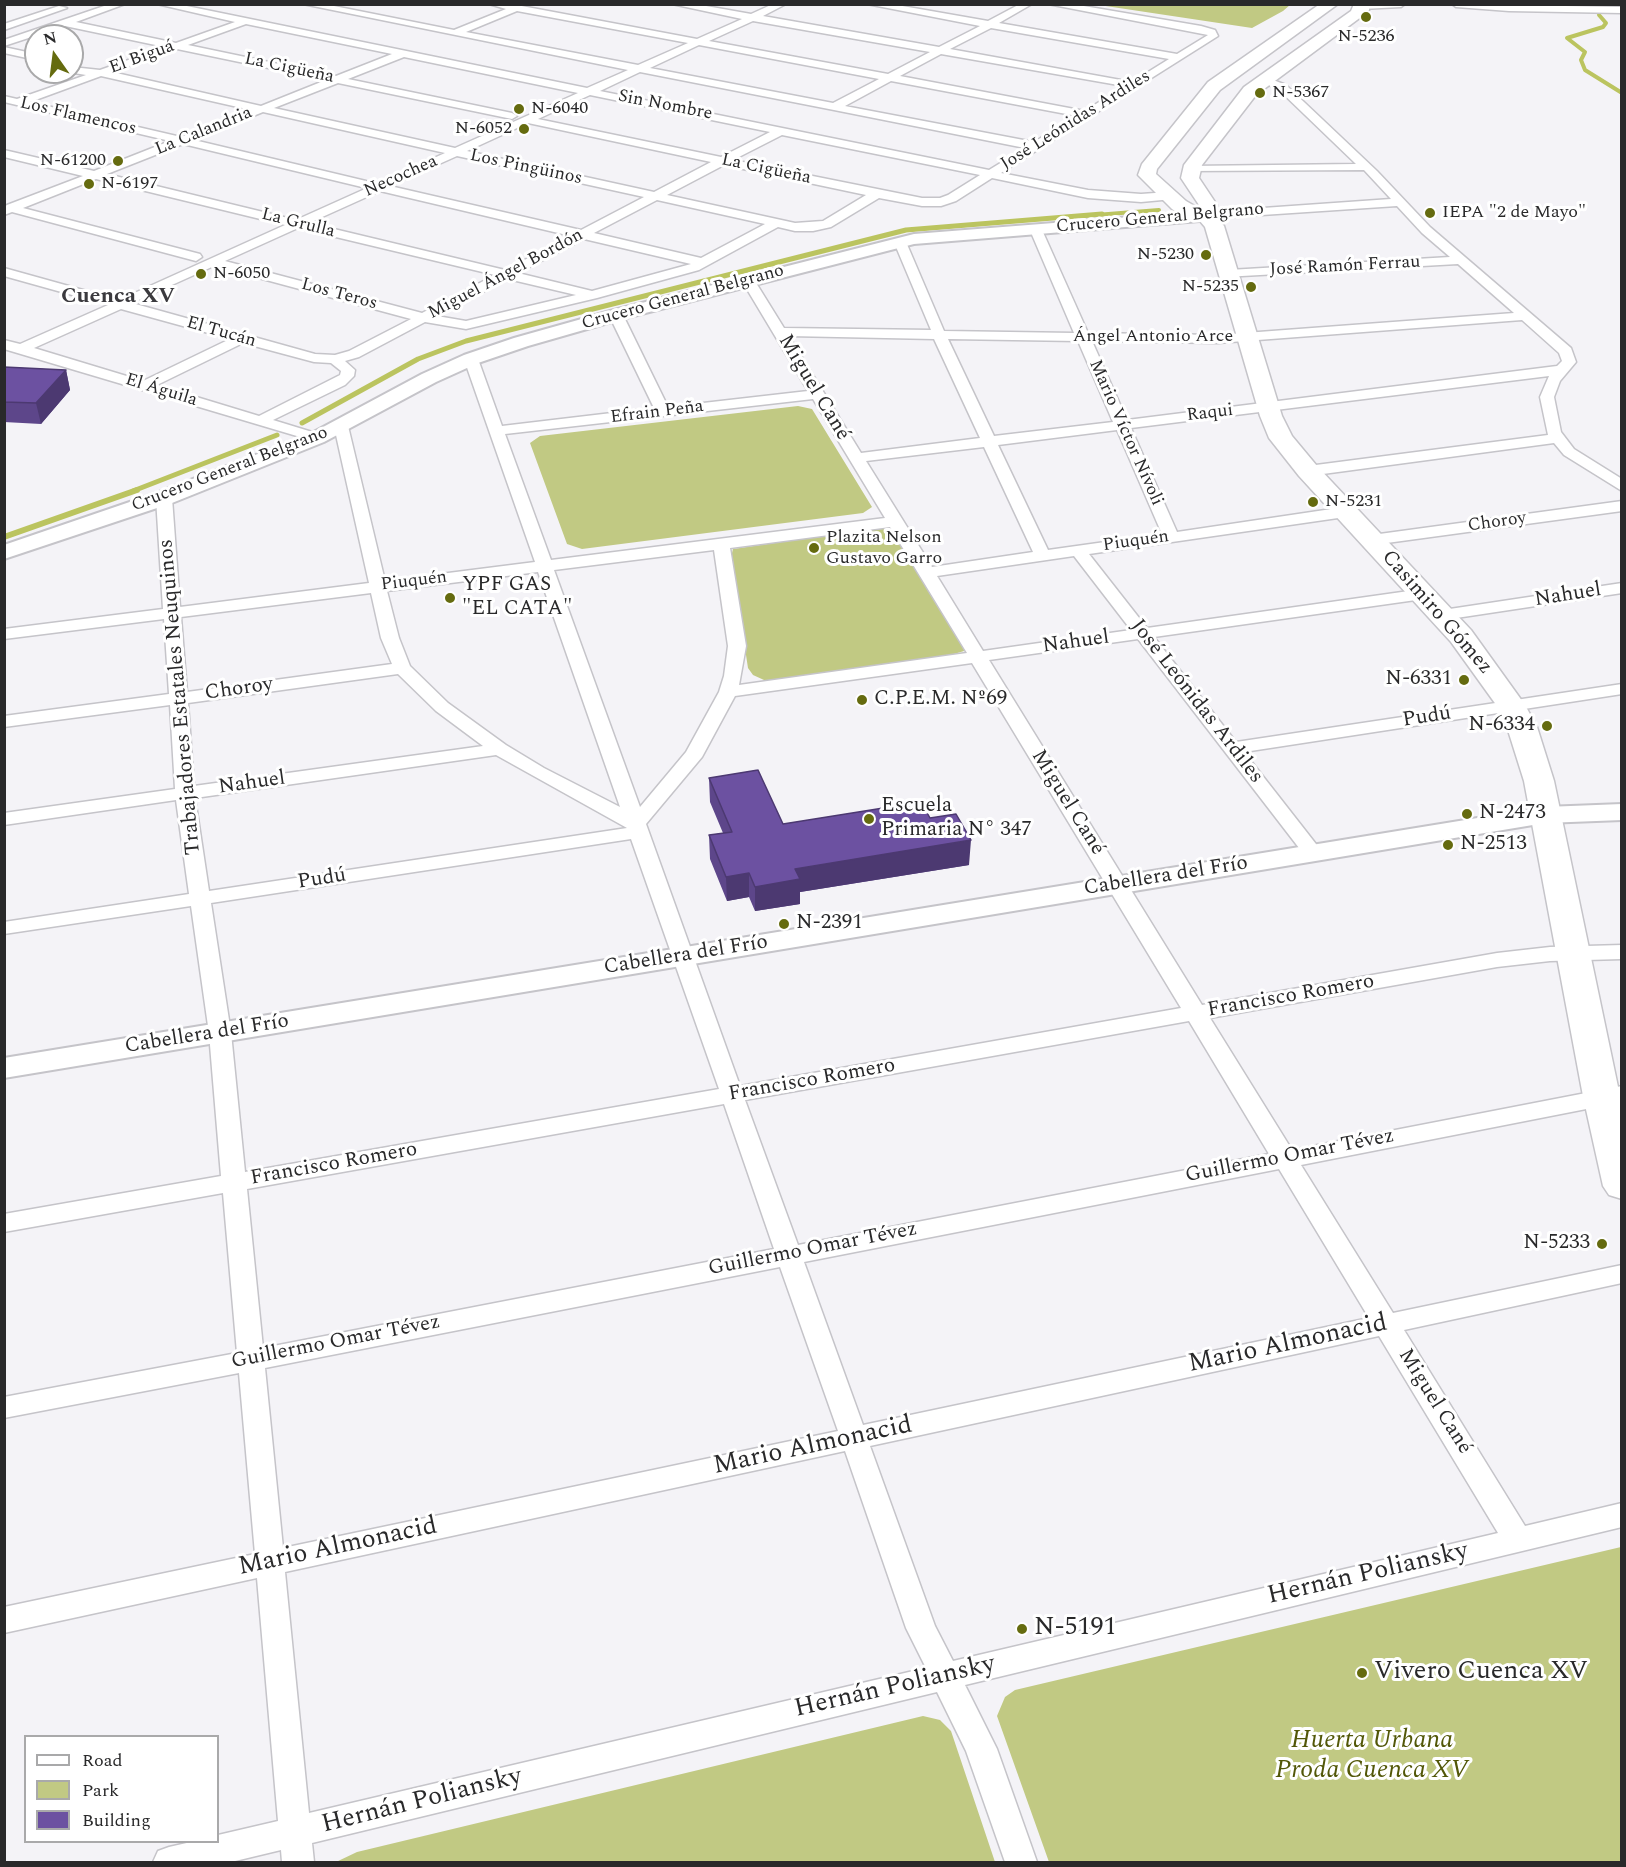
<!DOCTYPE html>
<meta charset="utf-8">
<style>
body{margin:0}
#map{position:relative;width:1626px;height:1867px;overflow:hidden;background:#f4f3f7;font-family:Spectral,serif}
canvas{display:block}
.frame{position:absolute;inset:0;border:6px solid #29292a;pointer-events:none}
.legend{position:absolute;left:24px;top:1735px;width:195px;height:108px;box-sizing:border-box;background:#fff;border:2px solid #a9a9aa;margin:0;padding:8px 10px;list-style:none;font-size:18px;color:#29292a}
.legend li{display:flex;align-items:center;gap:12px;height:30px}
.legend b{width:30px;border:2px solid #a9a9aa}
.north{position:absolute;left:24px;top:24px;width:60px;height:60px;box-sizing:border-box;background:#fff;border:2px solid #a9a9aa;border-radius:50%;rotate:346deg;font-size:16px;font-weight:700;line-height:24px;text-align:center;color:#29292a}
.north::after{content:'';display:block;margin:auto;width:21px;height:27px;background:#656b0f;clip-path:polygon(50% 0,100% 100%,50% 72%,0 100%)}
</style>
<div id="map">
<canvas width="1626" height="1867"></canvas>
<div class="frame"></div>
<ul class="legend">
<li><b style="height:8px;background:#fff"></b>Road</li>
<li><b style="height:16px;background:#c1c983"></b>Park</li>
<li><b style="height:16px;background:#6c51a1"></b>Building</li>
</ul>
<div class="north">N</div>
</div>
<script>
const c = document.querySelector('canvas').getContext('2d');
c.lineJoin = 'round';
function paint(path, color) { c.fillStyle = color; c.fill(path, 'evenodd'); }
const shape = rows => new Path2D(rows.map(r => 'M' + r).join(''));
function stroke(path, color, width, dash) { c.strokeStyle = color; c.lineWidth = width; c.lineCap = dash ? 'butt' : 'round'; c.setLineDash(dash || []); c.stroke(path); }
function write(font, color, halo, rows, align = 'center') {
  c.font = font + ' Spectral,serif'; c.lineWidth = 6; c.setLineDash([]); c.textBaseline = 'middle'; c.strokeStyle = halo; c.fillStyle = color; for (const [text, x, y, turn = 0] of rows) {
    c.save(); c.translate(x, y); c.rotate((+turn || 0) * Math.PI / 180); c.textAlign = isNaN(turn) ? turn : align; if (halo) c.strokeText(text, 0, 0); c.fillText(text, 0, 0); c.restore();
  }
}
const green = shape([
 [1099,5,1290,4,1290,5,1283,11,1252,28],
 [798,406,812,409,872,507,863,513,582,549,567,544,530,443,540,436],
 [885,527,895,530,967,647,964,651,951,655,775,680,764,680,753,675,748,668,731,557,733,549],
 [1621,1547,1621,1862,1049,1862,997,1716,1005,1697,1015,1690],
 [923,1716,940,1720,951,1731,995,1862,336,1862,357,1852]
]);
const streamFar2 = shape([
 [1585,4,1588,6],
 [1599,15,1606,23,1603,27,1567,38,1585,52,1581,60,1585,70,1622,93],
 [1083,216,1159,210]
]);
const streamFar1 = shape([
 [302,423,418,359,466,341,906,230,1102,214],
 [133,491,277,435]
]);
const stream = shape([
 [4,537,137,490]
]);
const street = shape([
 [110,4,125,4,76,22,176,43,235,22,157,4,177,4,587,88,628,70,303,4,324,4,454,30,506,9,489,4,511,4,697,39,742,19,672,4,695,4,751,14,773,4,786,4,763,16,939,47,980,26,867,4,891,4,988,21,1020,4,1032,4,999,23,1177,54,1208,35,1048,4,1072,4,1201,26,1215,30,1218,36,1001,173,1088,190,1141,194,1169,192,1173,193,1173,199,1141,202,1088,198,992,178,956,201,941,206,922,206,879,198,831,227,813,231,795,231,778,227,699,270,597,298,466,329,425,322,359,357,345,361,355,370,354,376,345,385,273,420,322,435,324,438,322,441,317,442,4,349,4,340,20,344,108,305,4,276,4,268,119,300,285,225,96,179,23,208,200,254,202,257,196,261,12,212,4,215,4,207,7,205,83,176,4,157,4,150,94,171,170,141,4,102,4,96,17,99,86,75,68,72,72,72,72,67,100,70,165,47,65,26,4,46,4,40,110,4],
 [517,11,688,43,638,65,466,32,517,11],
 [753,21,930,52,888,74,709,41,753,21],
 [246,24,392,54,336,76,188,45,246,24],
 [991,28,1169,59,1132,82,950,49,991,28],
 [699,45,879,79,833,103,650,68,699,45],
 [177,49,326,80,261,106,112,72,177,49],
 [941,54,1124,86,1085,111,900,76,941,54],
 [404,57,578,93,455,148,274,108,338,83,512,119,517,116,512,113,348,79,404,57],
 [640,72,834,110,1025,148,989,170,600,91,640,72],
 [101,76,251,110,181,137,30,102,101,76],
 [891,81,1077,116,1034,142,845,106,891,81],
 [590,95,770,132,721,157,538,119,590,95],
 [263,112,445,153,296,220,107,174,183,144,362,187,366,185,366,181,194,140,263,112],
 [528,123,711,162,654,192,467,151,528,123],
 [782,135,980,175,948,195,940,198,922,198,733,160,782,135],
 [457,156,644,197,581,230,390,186,457,156],
 [724,165,866,195,823,221,795,223,667,195,724,165],
 [380,191,571,236,505,270,309,223,380,191],
 [657,200,765,224,701,258,594,233,657,200],
 [298,228,495,275,422,313,225,261,298,228],
 [584,239,691,264,592,291,518,273,584,239],
 [214,266,411,319,349,351,335,355,315,354,132,303,214,266],
 [508,279,576,295,466,321,437,316,508,279],
 [121,309,230,339,143,381,34,348,121,309],
 [243,343,314,362,331,363,341,371,340,375,259,416,157,385,243,343],
 [1358,4,1405,4,1401,7,1362,9,1359,8,1358,4],
 [1452,4,1622,7,1622,13,1509,11,1456,7,1452,4],
 [59,6,67,8,4,30,4,24,59,6],
 [4,47,36,54,36,60,4,53,4,47],
 [1263,76,1286,85,1377,171,1430,227,1571,348,1576,362,1560,381,1554,397,1561,432,1574,449,1622,479,1622,491,1564,455,1554,443,1308,476,1300,471,1308,466,1548,435,1540,397,1549,376,1131,428,1177,532,1345,507,1353,512,1345,517,1089,554,1147,628,1423,589,1429,590,1431,594,1423,599,1154,637,1236,742,1622,684,1622,694,1244,752,1323,853,1320,857,1313,859,1306,857,1138,639,989,660,1202,1005,1497,953,1550,947,1622,945,1622,959,1550,961,1497,967,1210,1018,1292,1150,1622,1086,1622,1102,1301,1165,1393,1313,1622,1265,1622,1283,1404,1330,1525,1526,1622,1503,1622,1527,965,1685,997,1749,1037,1862,1005,1862,966,1751,937,1692,312,1843,314,1862,282,1862,281,1850,231,1862,153,1862,158,1851,169,1847,191,1842,218,1842,218,1835,278,1821,257,1578,4,1633,4,1607,255,1554,239,1373,4,1418,4,1397,237,1353,223,1193,4,1232,4,1214,221,1176,209,1033,191,906,4,934,4,922,189,894,176,800,4,825,4,813,175,789,170,705,4,727,4,716,169,694,164,619,4,639,4,629,163,609,156,498,164,493,172,498,180,607,369,583,334,426,341,422,348,426,385,581,535,562,464,359,466,356,471,355,478,359,502,426,654,408,609,315,616,311,623,315,668,407,808,391,742,281,748,277,753,278,784,328,931,330,894,242,900,238,906,242,944,331,1074,333,1030,230,1036,226,1042,230,1088,333,1218,335,1514,313,1458,264,1224,277,1223,274,1229,270,1450,257,1422,233,1397,206,1202,219,1200,216,1206,212,1391,199,1364,170,1187,171,1185,169,1191,166,1356,164,1278,89,1259,81,1259,77,1263,76],
 [1522,320,1559,353,1562,361,1557,366,1127,420,1092,341,1218,343,1522,320],
 [789,336,934,339,980,438,861,453,789,336],
 [948,339,1078,341,1113,422,994,436,948,339],
 [813,399,885,518,551,560,505,434,813,399],
 [1117,430,1162,534,1048,550,998,445,1117,430],
 [984,447,1033,552,932,567,866,461,984,447],
 [890,527,967,653,739,685,746,646,730,548,890,527],
 [714,550,728,646,724,676,719,692,686,752,640,807,554,570,714,550],
 [1074,556,1131,630,983,651,937,576,1074,556],
 [538,572,620,807,544,768,506,745,448,703,410,666,399,638,387,591,538,572],
 [371,593,381,638,392,664,187,692,181,617,371,593],
 [972,663,1181,1008,740,1086,646,824,702,757,735,696,972,663],
 [398,674,436,711,483,746,194,786,188,703,398,674],
 [496,755,627,828,209,891,195,798,496,755],
 [631,839,719,1089,245,1172,231,1033,211,903,631,839],
 [1189,1021,1269,1154,798,1245,745,1100,1189,1021],
 [724,1104,774,1249,263,1348,247,1189,724,1104],
 [1279,1169,1369,1318,863,1425,804,1262,1279,1169],
 [780,1267,838,1431,283,1548,265,1368,780,1267],
 [1379,1336,1498,1533,953,1661,935,1626,870,1446,1379,1336],
 [845,1451,906,1628,926,1668,309,1813,285,1572,845,1451],
 [1622,501,1622,511,1372,545,1364,540,1372,535,1622,501],
 [1622,583,1622,593,1443,620,1437,619,1434,615,1437,611,1443,610,1622,583]
]);
const secondary = shape([
 [1206,211,1214,216,1212,220,914,244,622,319,528,346,478,363,436,382,324,442,172,503,4,559,4,545,156,493,310,434,422,374,464,355,514,338,610,311,914,234,1206,211],
 [1622,804,1622,820,1545,823,4,1078,4,1058,1545,807,1622,804]
]);
const primary = shape([
 [1320,4,1338,4,1220,90,1157,169,1156,174,1186,201,1198,208,1199,205,1181,178,1184,165,1244,87,1351,11,1354,4,1369,4,1369,10,1361,17,1256,95,1202,165,1199,178,1217,205,1216,216,1224,226,1282,416,1292,436,1317,466,1471,630,1525,705,1537,727,1554,781,1622,1106,1622,1199,1609,1195,1603,1186,1583,1096,1524,781,1507,727,1497,706,1451,642,1299,476,1269,438,1260,416,1205,227,1199,220,1181,215,1172,209,1138,175,1142,164,1208,82,1320,4]
]);
const wall = shape([
 [4,367,66,370,70,390,41,424,4,422],
 [709,778,783,824,930,818,969,865,800,892,800,904,755,911,749,897,727,901,710,859,709,835,723,833,710,802]
]);
const shadedWall = shape([
 [66,370,70,390,41,424,36,403],
 [971,840,969,865,800,892,800,904,755,911,755,887,795,869],
 [749,873,749,897,727,901,726,877]
]);
const building = shape([
 [4,367,66,370,36,403,4,402,4,367],
 [758,770,783,824,921,802,930,818,956,814,971,840,795,869,800,879,755,887,749,873,726,877,709,835,732,832,709,778,758,770]
]);
const markers = [
 [1366,17,6,"#656b0f"],
 [1260,93,6,"#656b0f"],
 [519,109,6,"#656b0f"],
 [524,129,6,"#656b0f"],
 [118,161,6,"#656b0f"],
 [89,184,6,"#656b0f"],
 [1430,213,6,"#656b0f"],
 [1206,255,6,"#656b0f"],
 [201,274,6,"#656b0f"],
 [1251,287,6,"#656b0f"],
 [1313,502,6,"#656b0f"],
 [814,548,6,"#656b0f"],
 [450,598,6,"#656b0f"],
 [1464,680,6,"#656b0f"],
 [862,700,6,"#656b0f"],
 [1547,726,6,"#656b0f"],
 [1467,814,6,"#656b0f"],
 [869,819,6,"#656b0f"],
 [1448,845,6,"#656b0f"],
 [784,924,6,"#656b0f"],
 [1602,1244,6,"#656b0f"],
 [1022,1629,6,"#656b0f"],
 [1362,1673,6,"#656b0f"]
];
const farPoinames = [
 ["N-5236",1366,37,"center"],
 ["N-5367",1272,93],
 ["N-6040",531,109],
 ["N-6052",512,129,"right"],
 ["N-61200",106,161,"right"],
 ["N-6197",101,184],
 ["IEPA \"2 de Mayo\"",1442,213],
 ["N-5230",1194,255,"right"],
 ["N-6050",213,274],
 ["N-5235",1239,287,"right"],
 ["N-5231",1325,502],
 ["Plazita Nelson",826,538],
 ["Gustavo Garro",826,559]
];
const farStreetnames = [
 ["El Biguá",142,58,-20],
 ["La Cigüeña",289,69,12],
 ["Sin Nombre",665,106,11],
 ["Los Flamencos",78,117,13],
 ["José Leónidas Ardiles",1076,121,-32],
 ["La Calandria",204,132,-22],
 ["Los Pingüinos",526,168,12],
 ["La Cigüeña",766,170,12],
 ["Necochea",401,177,-24],
 ["Crucero General Belgrano",1160,219,-5],
 ["La Grulla",298,224,14],
 ["José Ramón Ferrau",1345,267,-3],
 ["Miguel Ángel Bordón",506,275,-28],
 ["Los Teros",339,295,15],
 ["Crucero General Belgrano",683,298,-15],
 ["El Tucán",221,333,16],
 ["Ángel Antonio Arce",1153,337],
 ["El Águila",161,391,17],
 ["Efrain Peña",657,413,-7],
 ["Raqui",1210,414,-7],
 ["Mario Víctor Nívoli",1125,433,66],
 ["Crucero General Belgrano",230,470,-21],
 ["Choroy",1497,523,-8],
 ["Piuquén",1136,542,-8],
 ["Piuquén",414,582,-7]
];
const streetNames = [
 ["Miguel Cané",813,388,59],
 ["Nahuel",1568,596,-9],
 ["Casimiro Gómez",1436,613,49],
 ["Nahuel",1076,643,-8],
 ["Choroy",239,690,-8],
 ["Trabajadores Estatales Neuquinos",181,697,-95],
 ["José Leónidas Ardiles",1196,702,52],
 ["Pudú",1427,718,-9],
 ["Nahuel",252,784,-8],
 ["Miguel Cané",1067,803,58],
 ["Cabellera del Frío",1166,877,-9],
 ["Pudú",322,880,-9],
 ["Cabellera del Frío",686,956,-9],
 ["Francisco Romero",1291,997,-10],
 ["Cabellera del Frío",207,1035,-9],
 ["Francisco Romero",812,1081,-10],
 ["Guillermo Omar Tévez",1290,1157,-11],
 ["Francisco Romero",334,1165,-10],
 ["Guillermo Omar Tévez",813,1250,-11],
 ["Guillermo Omar Tévez",336,1343,-11],
 ["Miguel Cané",1434,1402,58]
];
const poiNames = [
 ["YPF GAS",462,586],
 ["\"EL CATA\"",462,610],
 ["N-6331",1452,680,"right"],
 ["C.P.E.M. Nº69",874,700],
 ["N-6334",1535,726,"right"],
 ["Escuela",881,807],
 ["Primaria N° 347",881,831],
 ["N-2473",1479,814],
 ["N-2513",1460,845],
 ["N-2391",796,924],
 ["N-5233",1590,1244,"right"]
];
const farDistrictnames = [
 ["Cuenca XV",118,298]
];
const nearStreetnames = [
 ["Mario Almonacid",1288,1345,-12],
 ["Mario Almonacid",813,1447,-12],
 ["Mario Almonacid",338,1548,-12],
 ["Hernán Poliansky",1368,1575,-13],
 ["Hernán Poliansky",895,1688,-13],
 ["Hernán Poliansky",422,1802,-14]
];
const nearPoinames = [
 ["N-5191",1034,1629],
 ["Vivero Cuenca XV",1374,1673]
];
const nearParknames = [
 ["Huerta Urbana",1372,1742],
 ["Proda Cuenca XV",1372,1772]
];
paint(green, '#c1c983');
stroke(streamFar2, '#bbc45f', 4);
stroke(streamFar1, '#bbc45f', 5);
stroke(stream, '#bbc45f', 6);
stroke(street, '#c5c4c9', 3);
stroke(secondary, '#c5c4c9', 4);
stroke(primary, '#c5c4c9', 3);
paint(street, '#fff');
paint(secondary, '#fff');
paint(primary, '#fff');
paint(wall, '#5d468a');
paint(shadedWall, '#4c3971');
paint(building, '#6c51a1');
stroke(building, '#4c3971', 1.5);
for (const [x, y, r, color] of markers) { const dot = new Path2D(); dot.arc(x, y, r, 0, 2 * Math.PI); c.fillStyle = color; c.fill(dot); stroke(dot, '#fff', 2); }
write('18px', '#29292a', '#fff', farPoinames, 'left');
write('18px', '#29292a', '#fff', farStreetnames);
write('21px', '#29292a', '#fff', streetNames);
write('21px', '#29292a', '#fff', poiNames, 'left');
write('bold 22px', '#3b3a3e', '#fff', farDistrictnames);
write('26px', '#29292a', '#fff', nearStreetnames);
write('26px', '#29292a', '#fff', nearPoinames, 'left');
write('italic 26px', '#525708', '#fff', nearParknames);
</script>
